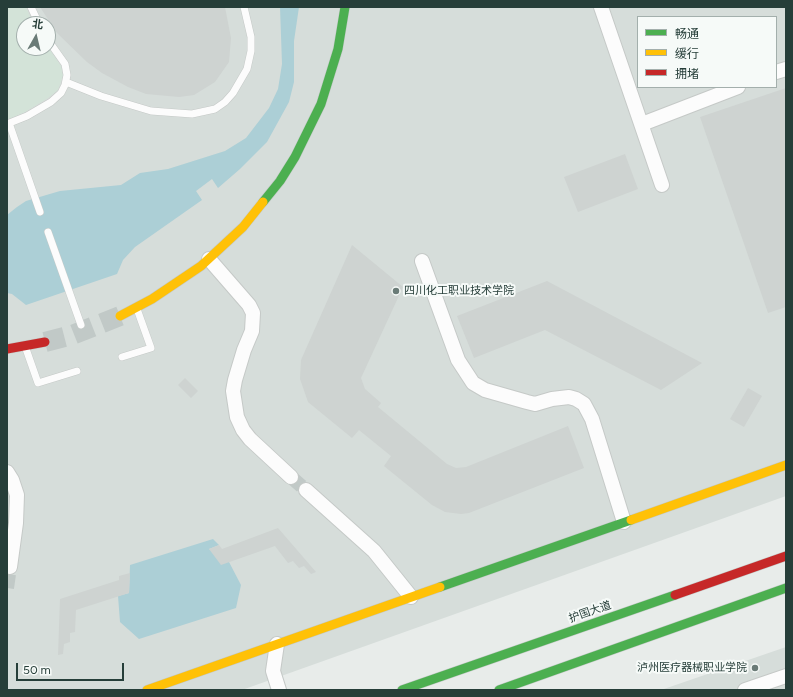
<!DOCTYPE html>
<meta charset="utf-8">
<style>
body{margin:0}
#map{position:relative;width:793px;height:697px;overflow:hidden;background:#e8ecea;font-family:Figtree,"Noto Sans SC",sans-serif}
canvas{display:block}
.frame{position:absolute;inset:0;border:8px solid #263e39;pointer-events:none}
.legend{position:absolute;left:637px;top:16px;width:140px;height:72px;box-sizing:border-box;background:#f6faf8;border:1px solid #a3afac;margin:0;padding:5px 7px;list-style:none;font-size:12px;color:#263e39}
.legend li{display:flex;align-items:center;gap:8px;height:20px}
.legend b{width:20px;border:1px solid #a3afac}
.north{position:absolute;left:16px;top:16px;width:40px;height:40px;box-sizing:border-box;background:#f6faf8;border:1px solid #a3afac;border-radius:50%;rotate:8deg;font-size:11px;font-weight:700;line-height:16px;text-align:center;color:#263e39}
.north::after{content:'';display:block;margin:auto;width:14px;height:18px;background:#6a7b77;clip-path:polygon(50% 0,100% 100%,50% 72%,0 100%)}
.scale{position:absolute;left:16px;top:663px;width:108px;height:18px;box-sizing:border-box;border:2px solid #263e39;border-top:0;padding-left:5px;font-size:12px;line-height:14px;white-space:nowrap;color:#263e39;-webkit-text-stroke:3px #f6faf8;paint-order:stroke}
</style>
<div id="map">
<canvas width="793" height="697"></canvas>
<div class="frame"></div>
<ul class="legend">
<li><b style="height:5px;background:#4caf50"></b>畅通</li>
<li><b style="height:5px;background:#ffc107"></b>缓行</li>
<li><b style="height:5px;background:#c62828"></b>拥堵</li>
</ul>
<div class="north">北</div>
<div class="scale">50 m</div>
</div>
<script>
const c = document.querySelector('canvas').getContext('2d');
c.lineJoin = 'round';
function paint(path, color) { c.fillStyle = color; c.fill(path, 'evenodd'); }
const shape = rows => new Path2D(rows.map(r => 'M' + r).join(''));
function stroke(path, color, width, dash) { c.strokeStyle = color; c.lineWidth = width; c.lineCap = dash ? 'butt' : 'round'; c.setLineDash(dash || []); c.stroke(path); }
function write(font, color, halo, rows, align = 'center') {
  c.font = font + ' Figtree,"Noto Sans SC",sans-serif'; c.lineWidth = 4; c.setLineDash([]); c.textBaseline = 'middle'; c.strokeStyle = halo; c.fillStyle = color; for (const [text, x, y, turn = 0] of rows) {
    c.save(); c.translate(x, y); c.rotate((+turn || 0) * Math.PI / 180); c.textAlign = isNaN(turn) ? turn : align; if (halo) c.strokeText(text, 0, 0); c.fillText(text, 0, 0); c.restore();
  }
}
const built = shape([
 [7,7,786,7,786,496,242,690,7,690],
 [638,17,776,17,776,87,638,87],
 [24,24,48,24,48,48,24,48],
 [786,647,786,690,661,690]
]);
const green = shape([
 [7,7,26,7,33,24,24,24,24,48,48,47,61,66,63,75,58,90,48,98,25,112,7,120]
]);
const water = shape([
 [280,7,299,7,294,41,294,82,289,102,267,142,240,169,218,188,212,179,196,191,202,200,135,247,123,260,117,274,26,305,12,294,7,293,7,215,17,207,26,201,60,191,121,185,140,173,168,169,225,151,246,138,269,108,278,89,282,64],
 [213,539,219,545,209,549,229,562,241,585,236,608,139,639,120,622,118,596,129,593,130,565]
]);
const building = shape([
 [40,7,225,7,231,38,229,62,215,82,194,95,179,97,146,94,128,87,102,73,87,62,57,33],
 [786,88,786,307,768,313,700,117],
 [625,154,638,189,578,212,564,177],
 [352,245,403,287,361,378,365,389,381,403,378,407,447,464,456,468,466,467,568,426,584,468,469,513,461,514,445,512,432,505,384,466,391,456,359,430,352,438,308,402,300,379,301,360],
 [547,281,702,363,661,390,545,330,474,358,457,316],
 [185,378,198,391,191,398,178,385],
 [748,388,762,396,744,427,730,419],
 [278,528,316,572,311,574,304,566,299,568,293,561,288,563,275,546,221,565,209,549,219,545,222,549],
 [130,573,129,593,76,610,75,632,70,633,70,642,64,644,63,654,58,655,60,599,119,580,119,576]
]);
const streetTunnel = shape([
 [291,477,306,490],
 [7,588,10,567]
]);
const secondaryTunnel = shape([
 [45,342,72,335,120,316]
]);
const lane = shape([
 [31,7,39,24],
 [66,82,101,96,151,111,192,114,215,109,225,102,233,93,247,69,251,51,251,37,244,7],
 [9,123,40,212],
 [7,124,27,116,51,102,61,93,65,85,67,75,65,64,48,40],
 [48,232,81,325],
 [25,346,38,383,77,371],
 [122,357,151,348,137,309]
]);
const street = shape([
 [601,7,662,185],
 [776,72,786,69],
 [642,124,738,87],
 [209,259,249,305,253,313,252,331,244,350,235,380,233,391,237,417,243,430,250,439,291,477],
 [422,261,458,360,473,383,485,390,527,402,535,404,552,399,569,397,576,399,584,404,592,419,624,522],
 [7,472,12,480,17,495,16,523,10,567],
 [306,490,374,551,411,597],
 [277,644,273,671,279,690],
 [745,690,786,676]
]);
const fast = shape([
 [263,202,280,181,295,157,321,104,338,49,345,7],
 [440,587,631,520],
 [402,690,675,595],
 [499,690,786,588]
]);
const slow = shape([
 [120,316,152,299,201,266,243,227,263,202],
 [631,520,786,465],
 [147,690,440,587]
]);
const jam = shape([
 [7,349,45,342],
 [675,595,786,556]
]);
const markers = [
 [396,291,4,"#6a7b77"],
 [755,668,4,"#6a7b77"]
];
const poiNames = [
 ["四川化工职业技术学院",404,291],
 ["泸州医疗器械职业学院",747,668,"right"]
];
const streetNames = [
 ["护国大道",590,612,-19]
];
paint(built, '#d6ddda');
paint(green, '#d3e3d8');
paint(water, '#accfd6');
paint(building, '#ced3d1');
stroke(streetTunnel, '#c1c9c7', 14, [14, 7]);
stroke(secondaryTunnel, '#c1c9c7', 20, [20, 10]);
stroke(lane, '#c5c9c7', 8);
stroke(street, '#c5c9c7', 16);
stroke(fast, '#c3c9c7', 10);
stroke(slow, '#c3c9c7', 10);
stroke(jam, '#c3c9c7', 10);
stroke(lane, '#fcfcfc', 7);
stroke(street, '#fcfcfc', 14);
stroke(fast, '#4caf50', 9);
stroke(slow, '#ffc107', 9);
stroke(jam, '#c62828', 9);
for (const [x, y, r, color] of markers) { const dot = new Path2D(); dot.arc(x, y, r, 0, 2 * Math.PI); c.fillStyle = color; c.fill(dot); stroke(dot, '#f6faf8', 1.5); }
write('11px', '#263e39', '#f6faf8', poiNames, 'left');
write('11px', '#263e39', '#f6faf8', streetNames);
</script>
